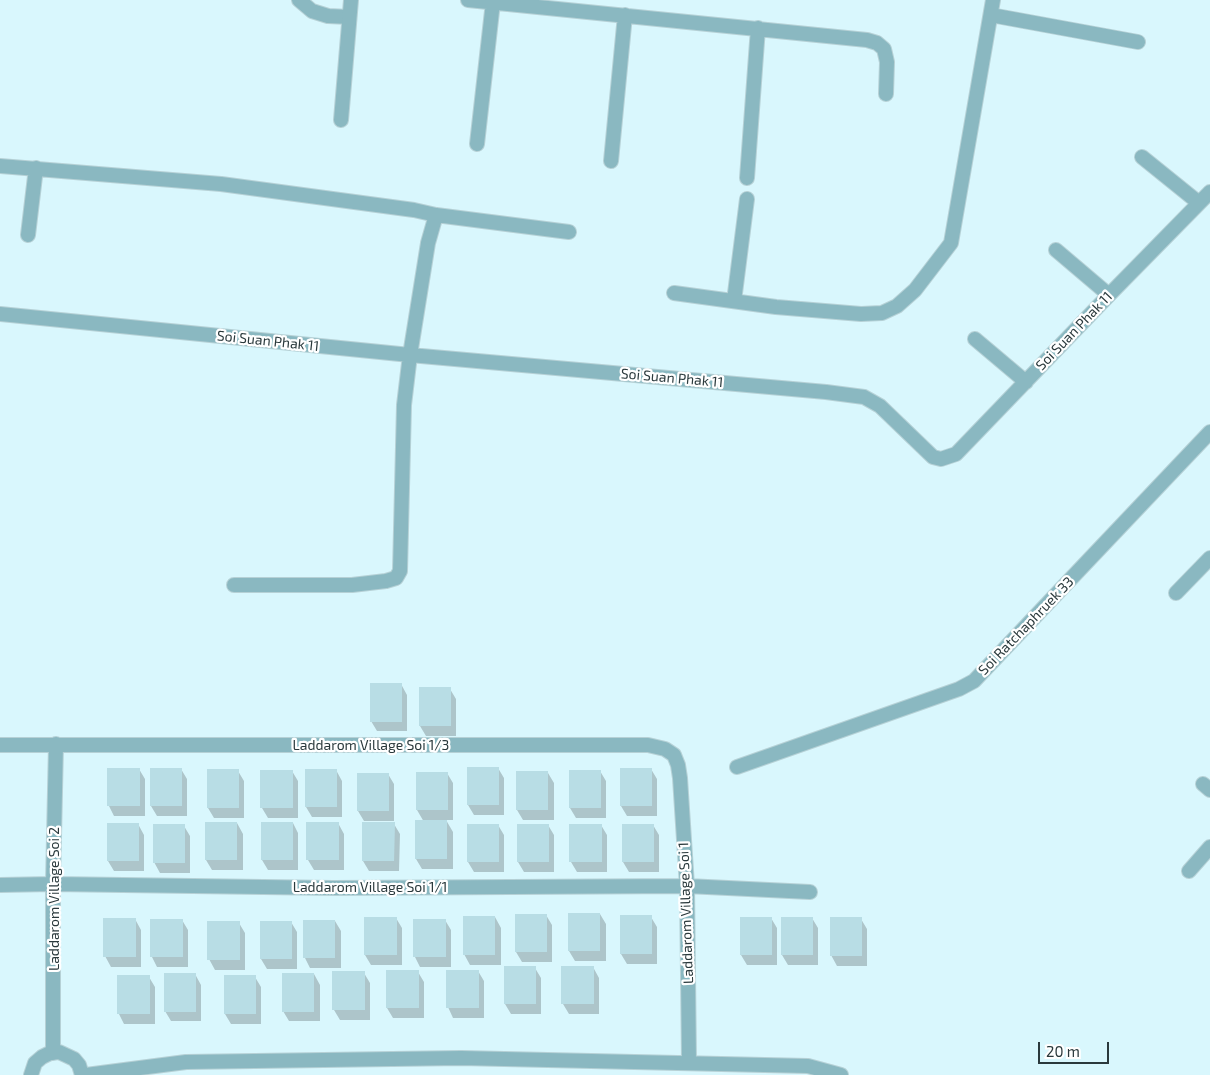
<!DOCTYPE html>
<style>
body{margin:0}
#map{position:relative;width:1210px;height:1075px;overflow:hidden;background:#d9f7fd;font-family:"Exo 2",sans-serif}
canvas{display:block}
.scale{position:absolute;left:1038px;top:1042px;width:71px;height:22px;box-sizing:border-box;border:2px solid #2a393c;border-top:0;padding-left:6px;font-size:15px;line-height:18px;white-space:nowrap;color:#2a393c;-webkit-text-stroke:4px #fff;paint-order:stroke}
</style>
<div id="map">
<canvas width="1210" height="1075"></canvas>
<div class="scale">20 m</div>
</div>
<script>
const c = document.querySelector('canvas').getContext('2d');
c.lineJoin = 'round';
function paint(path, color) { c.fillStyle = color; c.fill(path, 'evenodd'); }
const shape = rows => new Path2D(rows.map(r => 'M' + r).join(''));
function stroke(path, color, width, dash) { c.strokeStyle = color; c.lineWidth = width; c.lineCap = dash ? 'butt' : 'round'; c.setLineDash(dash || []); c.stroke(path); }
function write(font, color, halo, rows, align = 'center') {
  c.font = font + ' "Exo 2",sans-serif'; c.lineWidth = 4.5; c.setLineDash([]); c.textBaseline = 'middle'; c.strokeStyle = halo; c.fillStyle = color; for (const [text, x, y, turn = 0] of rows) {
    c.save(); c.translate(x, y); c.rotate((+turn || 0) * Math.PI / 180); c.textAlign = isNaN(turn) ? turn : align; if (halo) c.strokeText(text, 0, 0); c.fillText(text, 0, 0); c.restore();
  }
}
const shadow = shape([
 [401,684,407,695,407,731,377,731,371,721],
 [450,689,456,699,456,736,426,736,420,726],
 [498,768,504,778,504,815,474,815,468,805],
 [139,769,145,779,145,816,114,816,109,806],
 [181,769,187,779,187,816,157,816,151,806],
 [651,769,657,779,657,816,627,816,621,806],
 [306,770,336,770,342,781,342,817,312,817,306,807],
 [238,771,244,781,244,818,214,818,208,808],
 [292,771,298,781,298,818,268,818,262,808],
 [600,771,606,781,606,818,576,818,570,808],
 [447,773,453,783,453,820,446,820,453,832,453,869,422,869,416,859,424,822,417,810],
 [548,773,554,783,554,820,523,820,517,810],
 [388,774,394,784,394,821,364,821,358,811],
 [206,823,237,823,243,834,243,870,212,870,206,860],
 [293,823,298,833,298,870,268,870,262,860],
 [308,823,338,823,344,834,344,870,314,870,308,860],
 [138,824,144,835,144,871,114,871,108,861],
 [394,824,400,834,399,871,369,871,363,861],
 [498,825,504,835,504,872,474,872,468,862],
 [548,825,554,835,554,872,524,872,518,862],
 [571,825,601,825,607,835,607,872,577,872,571,862],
 [653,825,659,835,659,872,629,872,623,862],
 [184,826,190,836,190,873,160,873,154,862],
 [600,914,606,924,606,961,575,961,569,951],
 [546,915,552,925,552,962,522,962,516,952],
 [495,917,501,928,501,965,470,965,464,954],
 [651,917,657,927,657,964,627,964,621,954],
 [396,918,402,928,402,965,371,965,365,955],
 [771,918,777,928,777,965,747,965,741,955],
 [782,918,812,918,818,928,818,965,788,965,782,955],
 [135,919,141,930,141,967,111,967,105,956],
 [861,919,867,929,867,966,837,966,831,955],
 [182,920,188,930,188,967,157,967,152,957],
 [445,920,451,930,451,967,420,967,415,957],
 [335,921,341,931,341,968,310,968,305,958],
 [291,922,297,932,297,969,267,969,261,959],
 [239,923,245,933,245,970,215,970,209,959],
 [593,967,599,978,599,1014,569,1014,563,1004],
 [505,968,535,968,541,978,541,1014,511,1014,505,1004],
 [478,971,484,981,484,1018,453,1018,448,1007],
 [387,972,418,972,424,982,424,1018,393,1018,387,1008],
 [364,973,370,983,370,1020,340,1020,334,1010],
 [195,974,201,985,201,1021,171,1021,165,1011],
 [314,974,320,985,320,1021,289,1021,283,1011],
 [149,977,155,987,155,1024,124,1024,119,1014],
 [255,977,261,987,261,1024,231,1024,225,1014]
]);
const building = shape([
 [370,683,402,683,402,722,370,722],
 [419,687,451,687,451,726,419,726],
 [467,767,499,767,499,805,467,805],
 [107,768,140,768,140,806,107,806],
 [150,768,182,768,182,806,150,806],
 [620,768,652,768,652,806,620,806],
 [207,769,239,769,239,808,207,808],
 [305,769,337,769,337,807,305,807],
 [260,770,293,770,293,808,260,808],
 [569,770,601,770,601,808,569,808],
 [516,771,548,771,548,810,516,810],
 [416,772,448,772,448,810,416,810],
 [357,773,389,773,389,811,357,811],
 [415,820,447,820,447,859,415,859],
 [205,822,237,822,237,860,205,860],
 [261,822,293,822,293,860,261,860],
 [306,822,339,822,339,860,306,860],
 [362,822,395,822,394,861,362,861],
 [107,823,139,823,139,861,107,861],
 [153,824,185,824,185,863,153,863],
 [467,824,499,824,499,862,467,862],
 [517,824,549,824,549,862,517,862],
 [569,824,602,824,602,862,569,862],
 [622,824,654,824,654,862,622,862],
 [568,913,600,913,600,951,568,951],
 [515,914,547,914,547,952,515,952],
 [620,915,652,915,652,954,620,954],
 [463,916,495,916,495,955,463,955],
 [364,917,397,917,397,955,364,955],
 [740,917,772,917,772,955,740,955],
 [781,917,813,917,813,955,781,955],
 [830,917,862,917,862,956,830,956],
 [103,918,136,918,136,957,103,957],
 [150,919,183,919,183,957,150,957],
 [413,919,446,919,446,957,413,957],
 [303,920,335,920,335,958,303,958],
 [207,921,240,921,240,960,207,960],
 [260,921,292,921,292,959,260,959],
 [504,966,536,966,536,1004,504,1004],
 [561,966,594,966,594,1004,561,1004],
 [386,970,419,970,419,1008,386,1008],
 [446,970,479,970,479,1008,446,1008],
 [332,971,365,971,365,1010,332,1010],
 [164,973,196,973,196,1012,164,1012],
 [282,973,314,973,314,1012,282,1012],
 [117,975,150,975,150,1014,117,1014],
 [224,975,256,975,256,1014,224,1014]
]);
const service = shape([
 [299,0,312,11,328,16,349,17]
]);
const minor = shape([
 [468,0,867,40,877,43,884,49,887,62,886,94],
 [991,15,1138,42],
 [341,120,351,0],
 [477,144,493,2],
 [1142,157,1199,203],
 [611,161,625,15],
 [0,166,221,184,414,210,436,215,569,232],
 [747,178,758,28],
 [28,235,36,168],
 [1056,250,1109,295],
 [674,293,776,307,861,314,882,313,897,306,915,290,951,243,993,0],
 [734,301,747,199],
 [0,314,410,355,826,392,864,397,880,406,933,457,941,459,956,454,1109,295,1210,192],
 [975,339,1026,382],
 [234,585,352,585,386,581,396,578,400,571,404,405,410,355,428,243,436,215],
 [1176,593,1210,558],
 [0,745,648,745,665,749,674,755,678,765,680,778,687,886,689,1062],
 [737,767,959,689,974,681,1210,432],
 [1203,784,1210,790],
 [1189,871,1210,847],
 [0,885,53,884,333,888,687,886,810,892],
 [53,1053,53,884,56,744],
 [31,1075,35,1063,42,1057,50,1053,59,1052,74,1059,79,1065,82,1075],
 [86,1075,186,1062,461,1058,808,1066,841,1075]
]);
const streetNames = [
 ["Soi Suan Phak 11",1074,331,-46],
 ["Soi Suan Phak 11",268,341,6],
 ["Soi Suan Phak 11",672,378,5],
 ["Soi Ratchaphruek 33",1026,626,-46],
 ["Laddarom Village Soi 1/3",371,745],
 ["Laddarom Village Soi 1/1",370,887],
 ["Laddarom Village Soi 2",54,899,-90],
 ["Laddarom Village Soi 1",686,913,-92]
];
paint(shadow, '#0003');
paint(building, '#b8dde5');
stroke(service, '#b6d1d6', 16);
stroke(minor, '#b6d1d6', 16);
stroke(service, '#8ab8c1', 14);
stroke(minor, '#8ab8c1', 14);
write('14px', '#2a393c', '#fff', streetNames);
</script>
